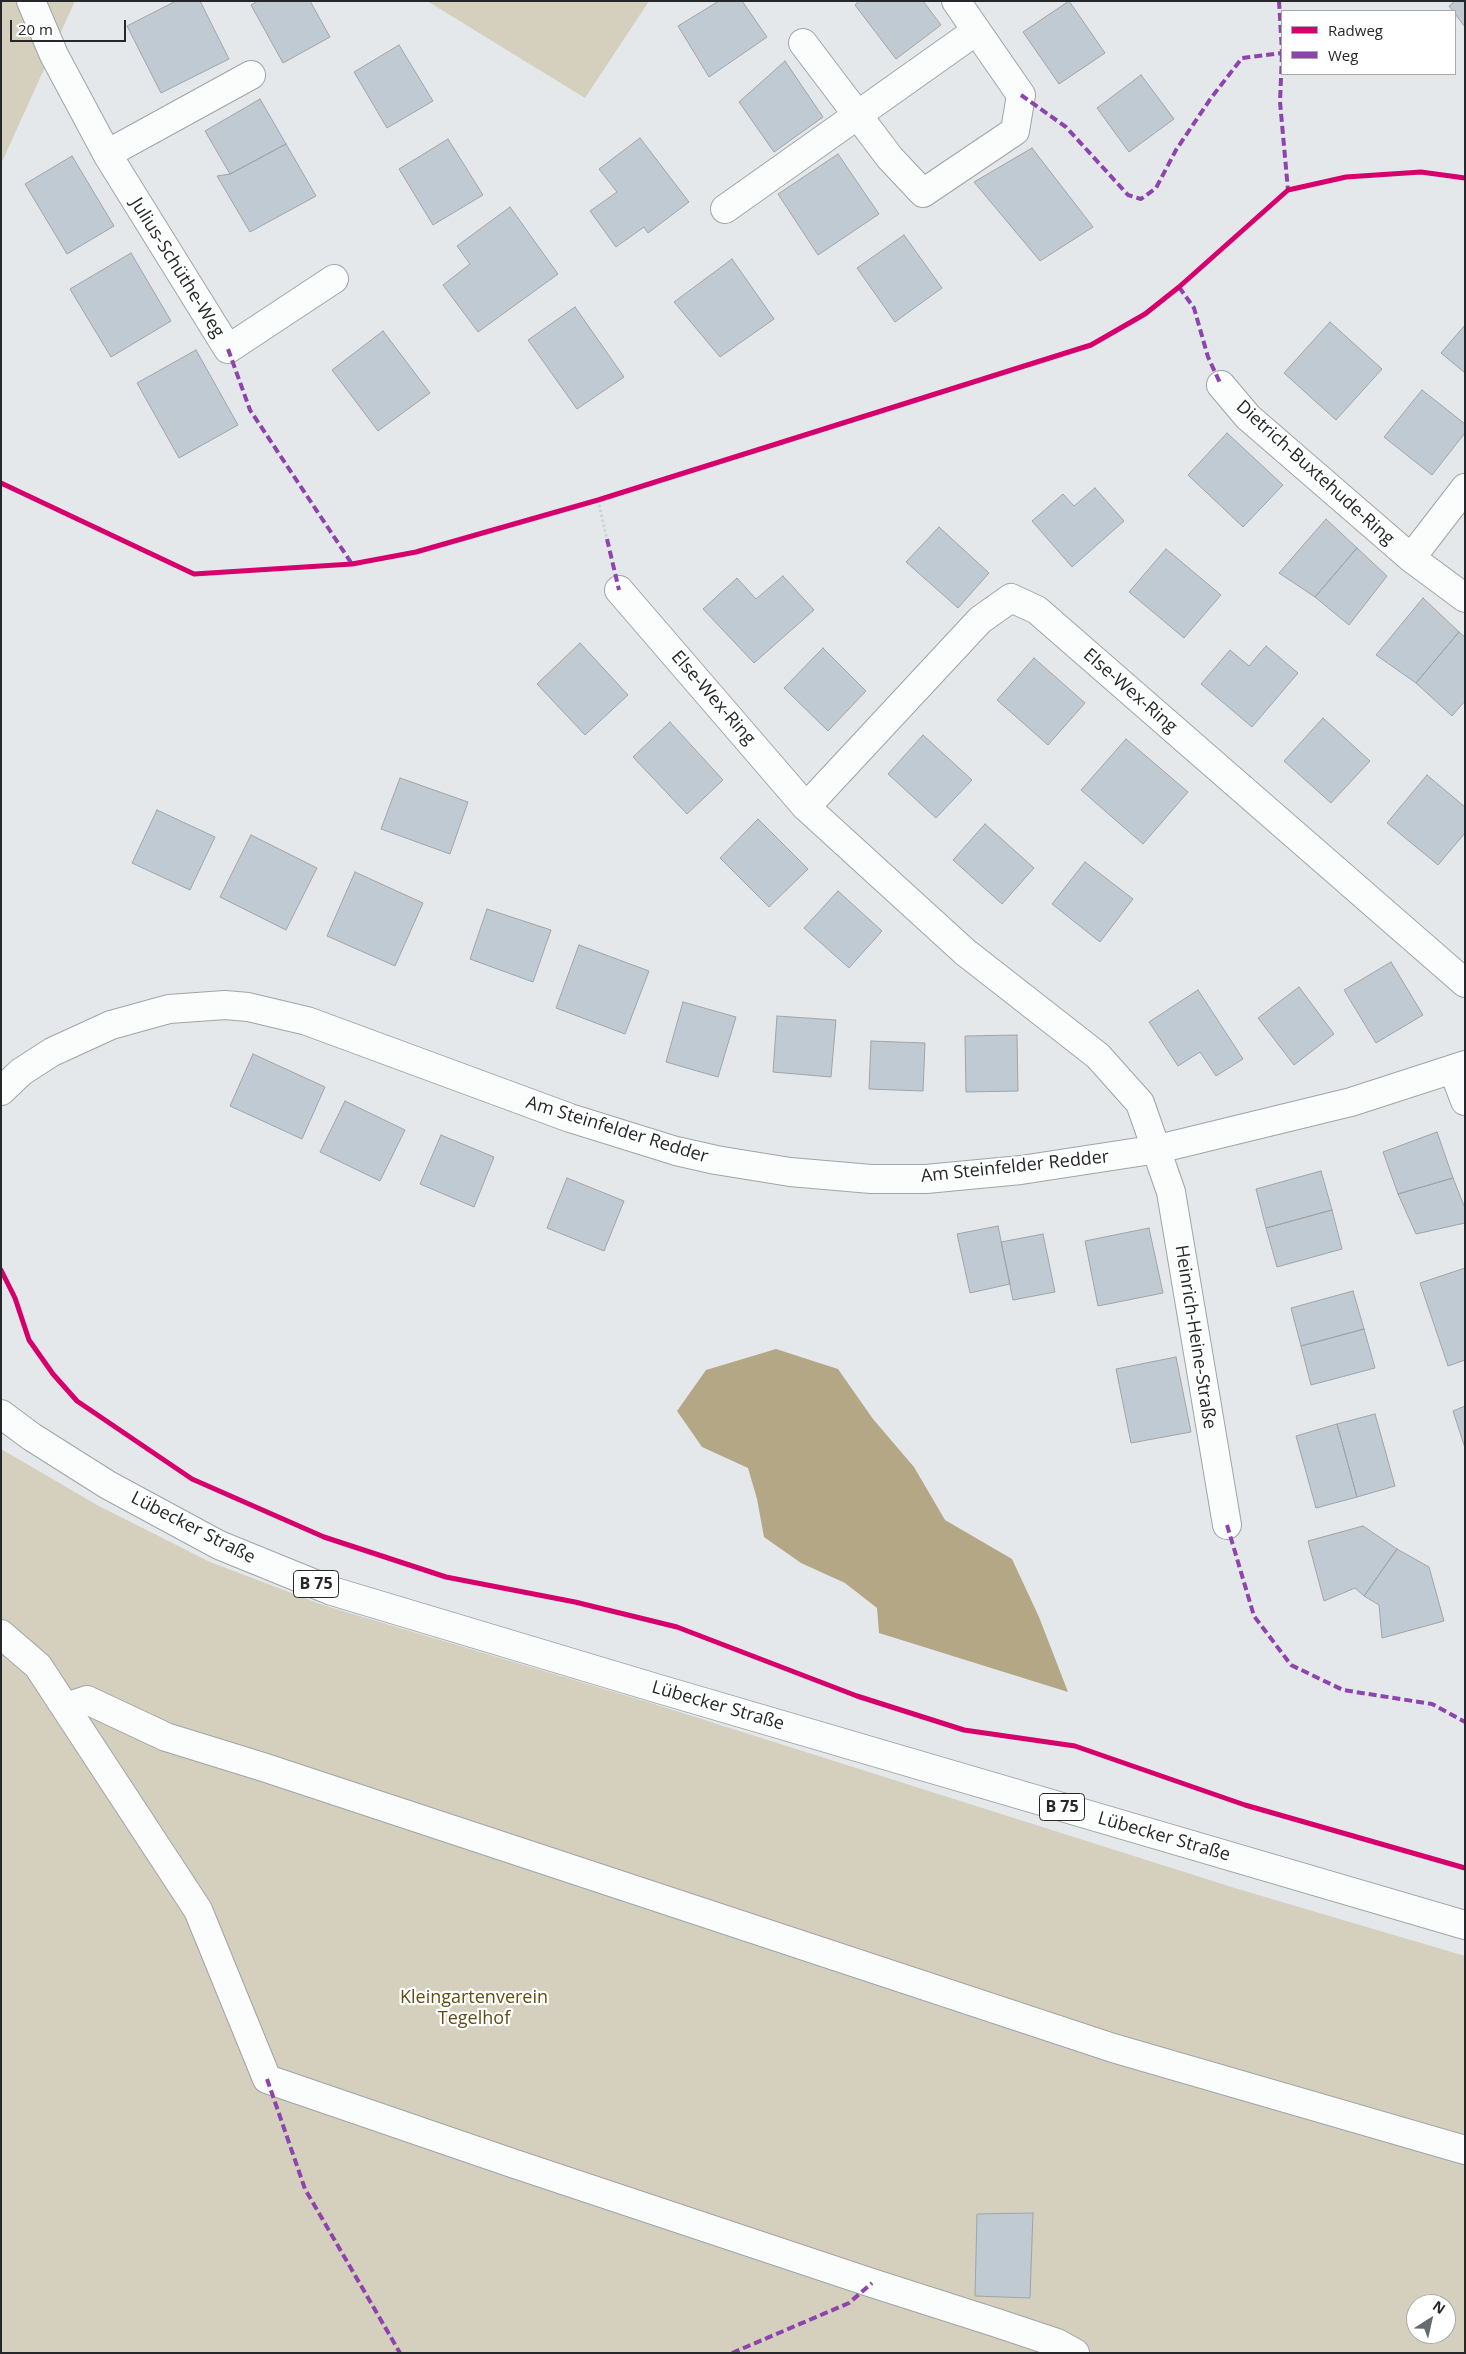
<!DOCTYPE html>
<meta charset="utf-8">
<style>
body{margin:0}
#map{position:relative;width:1466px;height:2354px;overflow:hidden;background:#e4e8eb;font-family:"Open Sans",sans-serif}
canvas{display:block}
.frame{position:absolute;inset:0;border:2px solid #25272a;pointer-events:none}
.legend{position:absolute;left:1281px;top:10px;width:175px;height:65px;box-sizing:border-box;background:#fff;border:1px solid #a8a9aa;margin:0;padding:6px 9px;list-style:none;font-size:15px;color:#25272a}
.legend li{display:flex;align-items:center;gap:10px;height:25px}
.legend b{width:25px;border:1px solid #a8a9aa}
.north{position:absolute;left:1406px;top:2294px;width:50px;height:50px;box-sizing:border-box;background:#fff;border:1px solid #a8a9aa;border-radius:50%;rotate:35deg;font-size:14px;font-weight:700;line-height:20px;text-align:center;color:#25272a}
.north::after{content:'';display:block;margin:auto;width:18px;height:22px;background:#686b6e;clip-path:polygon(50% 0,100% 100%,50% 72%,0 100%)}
.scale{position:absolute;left:10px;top:20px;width:116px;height:22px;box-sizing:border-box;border:2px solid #25272a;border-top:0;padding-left:6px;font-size:15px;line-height:18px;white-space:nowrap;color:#25272a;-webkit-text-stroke:4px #fff;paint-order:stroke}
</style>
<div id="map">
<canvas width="1466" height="2354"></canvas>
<div class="frame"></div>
<ul class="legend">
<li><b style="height:6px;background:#d6006c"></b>Radweg</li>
<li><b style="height:6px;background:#8e44ad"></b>Weg</li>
</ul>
<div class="north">N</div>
<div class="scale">20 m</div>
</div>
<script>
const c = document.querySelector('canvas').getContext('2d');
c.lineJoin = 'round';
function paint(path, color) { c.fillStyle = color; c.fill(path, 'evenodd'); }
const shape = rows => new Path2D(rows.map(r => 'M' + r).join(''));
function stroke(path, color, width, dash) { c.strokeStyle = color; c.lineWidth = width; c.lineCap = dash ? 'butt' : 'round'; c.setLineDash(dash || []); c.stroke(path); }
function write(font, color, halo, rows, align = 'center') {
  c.font = font + ' "Open Sans",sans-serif'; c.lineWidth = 4.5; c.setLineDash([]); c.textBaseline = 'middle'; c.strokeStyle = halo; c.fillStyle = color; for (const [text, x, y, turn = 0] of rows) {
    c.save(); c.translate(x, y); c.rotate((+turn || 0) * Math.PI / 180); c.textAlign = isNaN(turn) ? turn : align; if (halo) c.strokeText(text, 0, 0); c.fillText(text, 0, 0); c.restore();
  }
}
const green = shape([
 [1,1,75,1,1,164],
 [427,1,649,1,585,98],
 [1,1449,97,1505,210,1562,323,1605,651,1703,1238,1889,1465,1956,1465,2353,1,2353],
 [1416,2304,1446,2304,1446,2334,1416,2334]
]);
const water = shape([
 [776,1349,838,1369,873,1419,914,1467,945,1520,1012,1559,1039,1617,1068,1692,879,1633,877,1608,845,1583,801,1563,764,1537,757,1499,748,1468,702,1447,677,1411,706,1370]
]);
const building = shape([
 [176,1,200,1,229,59,161,93,127,26,176,1],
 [258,1,310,1,330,37,283,63,251,5,258,1],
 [719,1,742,1,767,37,709,77,678,26,719,1],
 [859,1,923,1,941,25,896,59,855,5,859,1],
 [1069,1,1105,53,1059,84,1023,32,1069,1],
 [1455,1,1465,1,1465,27,1449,6,1455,1],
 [399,45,433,101,387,128,354,72,399,45],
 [785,61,823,117,774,152,739,102,785,61],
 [1141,75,1174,119,1129,152,1097,108,1141,75],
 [260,99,286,144,230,174,205,131,260,99],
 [640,138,689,202,648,233,644,227,616,247,590,211,617,192,599,169,640,138],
 [448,139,483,195,433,225,399,169,448,139],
 [286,144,316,196,250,232,217,176,230,174,286,144],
 [1032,148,1093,227,1040,261,974,182,1032,148],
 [838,154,879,214,818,255,778,194,838,154],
 [72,156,114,226,67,254,25,184,72,156],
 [510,207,558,274,478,332,443,285,470,264,457,246,510,207],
 [904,235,942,288,895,322,857,268,904,235],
 [131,253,171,321,111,357,70,289,131,253],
 [732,259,774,319,720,357,674,302,732,259],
 [575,307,624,377,577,409,528,340,575,307],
 [1330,322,1382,369,1336,420,1284,373,1330,322],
 [1465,325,1465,373,1441,353,1465,325],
 [383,331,430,393,378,431,332,370,383,331],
 [196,350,238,425,179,458,137,383,196,350],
 [1422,390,1465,424,1465,433,1432,475,1384,437,1422,390],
 [1227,433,1283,485,1243,527,1188,475,1227,433],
 [1095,488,1124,521,1072,567,1032,521,1063,494,1074,506,1095,488],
 [1326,519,1357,548,1315,597,1279,573,1326,519],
 [939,527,989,573,958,608,906,562,939,527],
 [1357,548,1387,576,1349,625,1315,597,1357,548],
 [1166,549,1221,595,1184,638,1129,592,1166,549],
 [783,576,814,610,754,663,703,609,737,578,756,599,783,576],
 [1423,598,1459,632,1416,683,1376,655,1423,598],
 [1459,632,1465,637,1465,701,1452,716,1416,683,1459,632],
 [580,643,628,695,585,735,537,684,580,643],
 [1266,646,1298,673,1252,727,1201,684,1230,650,1249,666,1266,646],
 [823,648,866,691,828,731,784,688,823,648],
 [1034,658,1085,703,1048,745,997,700,1034,658],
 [1323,718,1370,761,1331,803,1284,761,1323,718],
 [670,722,723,780,687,814,633,757,670,722],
 [923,735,972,780,936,818,888,774,923,735],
 [1126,739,1188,792,1143,844,1081,790,1126,739],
 [1427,775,1465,807,1465,833,1438,865,1387,823,1427,775],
 [400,778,468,802,450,854,381,829,400,778],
 [157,810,215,837,190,890,132,863,157,810],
 [758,819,808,869,769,907,720,858,758,819],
 [985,824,1034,868,1002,904,953,860,985,824],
 [251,835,317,868,286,930,220,897,251,835],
 [1085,862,1133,899,1100,942,1052,904,1085,862],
 [355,872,423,903,395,966,327,936,355,872],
 [838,891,882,931,849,968,804,928,838,891],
 [487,909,551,930,533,982,470,959,487,909],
 [579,945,649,971,625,1034,556,1008,579,945],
 [1391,962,1423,1015,1376,1043,1344,990,1391,962],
 [1299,987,1334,1034,1294,1065,1258,1018,1299,987],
 [1198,990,1243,1059,1216,1076,1200,1052,1178,1066,1149,1022,1198,990],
 [683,1002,736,1017,718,1077,666,1062,683,1002],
 [777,1016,836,1020,831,1077,773,1072,777,1016],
 [1017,1035,1018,1091,966,1092,965,1036,1017,1035],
 [871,1041,925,1043,923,1091,869,1089,871,1041],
 [253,1054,325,1087,302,1139,230,1106,253,1054],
 [345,1101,405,1130,380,1181,320,1152,345,1101],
 [1437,1132,1453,1178,1398,1194,1383,1152,1437,1132],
 [441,1135,494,1157,474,1207,420,1184,441,1135],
 [1321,1171,1332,1210,1266,1228,1256,1189,1321,1171],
 [567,1178,624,1201,604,1251,547,1228,567,1178],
 [1453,1178,1465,1208,1465,1223,1416,1234,1398,1194,1453,1178],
 [1332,1210,1342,1249,1277,1267,1266,1228,1332,1210],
 [998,1226,1010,1284,970,1293,957,1234,998,1226],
 [1149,1228,1163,1293,1098,1306,1085,1241,1149,1228],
 [1043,1234,1055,1292,1013,1300,1001,1242,1043,1234],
 [1465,1268,1465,1360,1448,1366,1420,1283,1465,1268],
 [1353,1291,1364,1329,1301,1346,1291,1308,1353,1291],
 [1364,1329,1375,1368,1311,1385,1301,1346,1364,1329],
 [1176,1357,1191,1432,1131,1443,1116,1369,1176,1357],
 [1465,1406,1465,1448,1453,1411,1465,1406],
 [1375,1414,1395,1486,1357,1497,1337,1424,1375,1414],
 [1337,1424,1357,1497,1316,1508,1296,1436,1337,1424],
 [1363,1526,1397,1549,1364,1596,1355,1588,1324,1601,1308,1541,1363,1526],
 [1397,1549,1429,1567,1444,1621,1382,1638,1379,1605,1364,1596,1397,1549],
 [1033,2213,1030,2298,975,2296,977,2214,1033,2213]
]);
const path = shape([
 [598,500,607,539]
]);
const minor = shape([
 [31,1,54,55,107,154,228,349,334,279],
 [803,43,890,158,923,193,1015,131,1021,95,956,1],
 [107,154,251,75],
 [725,209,976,31],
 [1221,385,1248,417,1411,558],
 [1465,488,1411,558,1465,598],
 [619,590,806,807],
 [1453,1069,1465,1101],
 [1,1091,21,1072,52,1052,111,1025,169,1009,225,1005,248,1007,307,1021,570,1118,676,1151,716,1160,790,1172,871,1179,926,1179,1021,1170,1158,1149,1351,1102,1465,1065],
 [1227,1525,1171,1192,1140,1103,1098,1056,965,952,806,807,980,620,1011,598,1037,610,1465,983],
 [1,1634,38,1666,198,1910,267,2079,512,2163,872,2283,994,2322,1057,2343,1075,2353],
 [66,1707,87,1700,166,1737,263,1767,1113,2048,1465,2150]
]);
const major = shape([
 [1,1414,32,1437,108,1485,219,1545,332,1591,659,1689,1465,1925]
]);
const quiet = shape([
 [1279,1,1282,52],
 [1282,54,1280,102,1288,190],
 [1021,95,1066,127,1128,195,1141,199,1156,188,1176,150,1211,98,1242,58,1282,53],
 [1179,287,1194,308,1208,357,1221,385],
 [228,349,250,410,352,564],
 [607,539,619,590],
 [1227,1525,1254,1616,1291,1665,1343,1690,1432,1704,1465,1722],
 [267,2079,305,2189,400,2353],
 [732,2353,849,2303,872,2283]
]);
const cycleway = shape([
 [1,483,194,574,352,564,416,552,598,500,1091,345,1145,314,1179,287,1288,190,1346,177,1421,172,1465,178],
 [1,1270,15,1298,29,1340,53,1374,77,1401,192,1479,324,1537,446,1577,575,1602,677,1627,857,1696,964,1730,1075,1746,1245,1805,1465,1868]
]);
const shields = [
 [316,1584,45],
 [1062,1807,45]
];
const shieldNames = [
 ["B 75",316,1584],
 ["B 75",1062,1807]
];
const streetNames = [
 ["Julius-Schüthe-Weg",177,268,58],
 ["Dietrich-Buxtehude-Ring",1315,473,42],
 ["Else-Wex-Ring",1130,691,41],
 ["Else-Wex-Ring",713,698,49],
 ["Am Steinfelder Redder",617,1130,17],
 ["Am Steinfelder Redder",1015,1167,-6],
 ["Heinrich-Heine-Straße",1195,1337,81],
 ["Lübecker Straße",193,1528,27],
 ["Lübecker Straße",718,1706,16],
 ["Lübecker Straße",1164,1837,16]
];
const parkNames = [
 ["Kleingartenverein",474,1998],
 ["Tegelhof",474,2019]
];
paint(green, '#d5cfbd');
paint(water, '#b4a786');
paint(building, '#bfcad2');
stroke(building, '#a1a4a7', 1);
stroke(minor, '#a1a4a6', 30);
stroke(major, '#a1a4a6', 30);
stroke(path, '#d0d1d2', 3, [2.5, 2.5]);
stroke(minor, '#fbfcfc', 28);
stroke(major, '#fbfcfc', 28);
stroke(quiet, '#8e44ad', 4, [8, 4]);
stroke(cycleway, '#d6006c', 5);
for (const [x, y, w] of shields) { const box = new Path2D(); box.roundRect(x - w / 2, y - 13.5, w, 27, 4); c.fillStyle = '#fff'; c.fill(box); stroke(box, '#25272a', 1); }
write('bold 16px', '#25272a', null, shieldNames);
write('18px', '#25272a', '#fff', streetNames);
write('18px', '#624c10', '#fff', parkNames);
</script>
